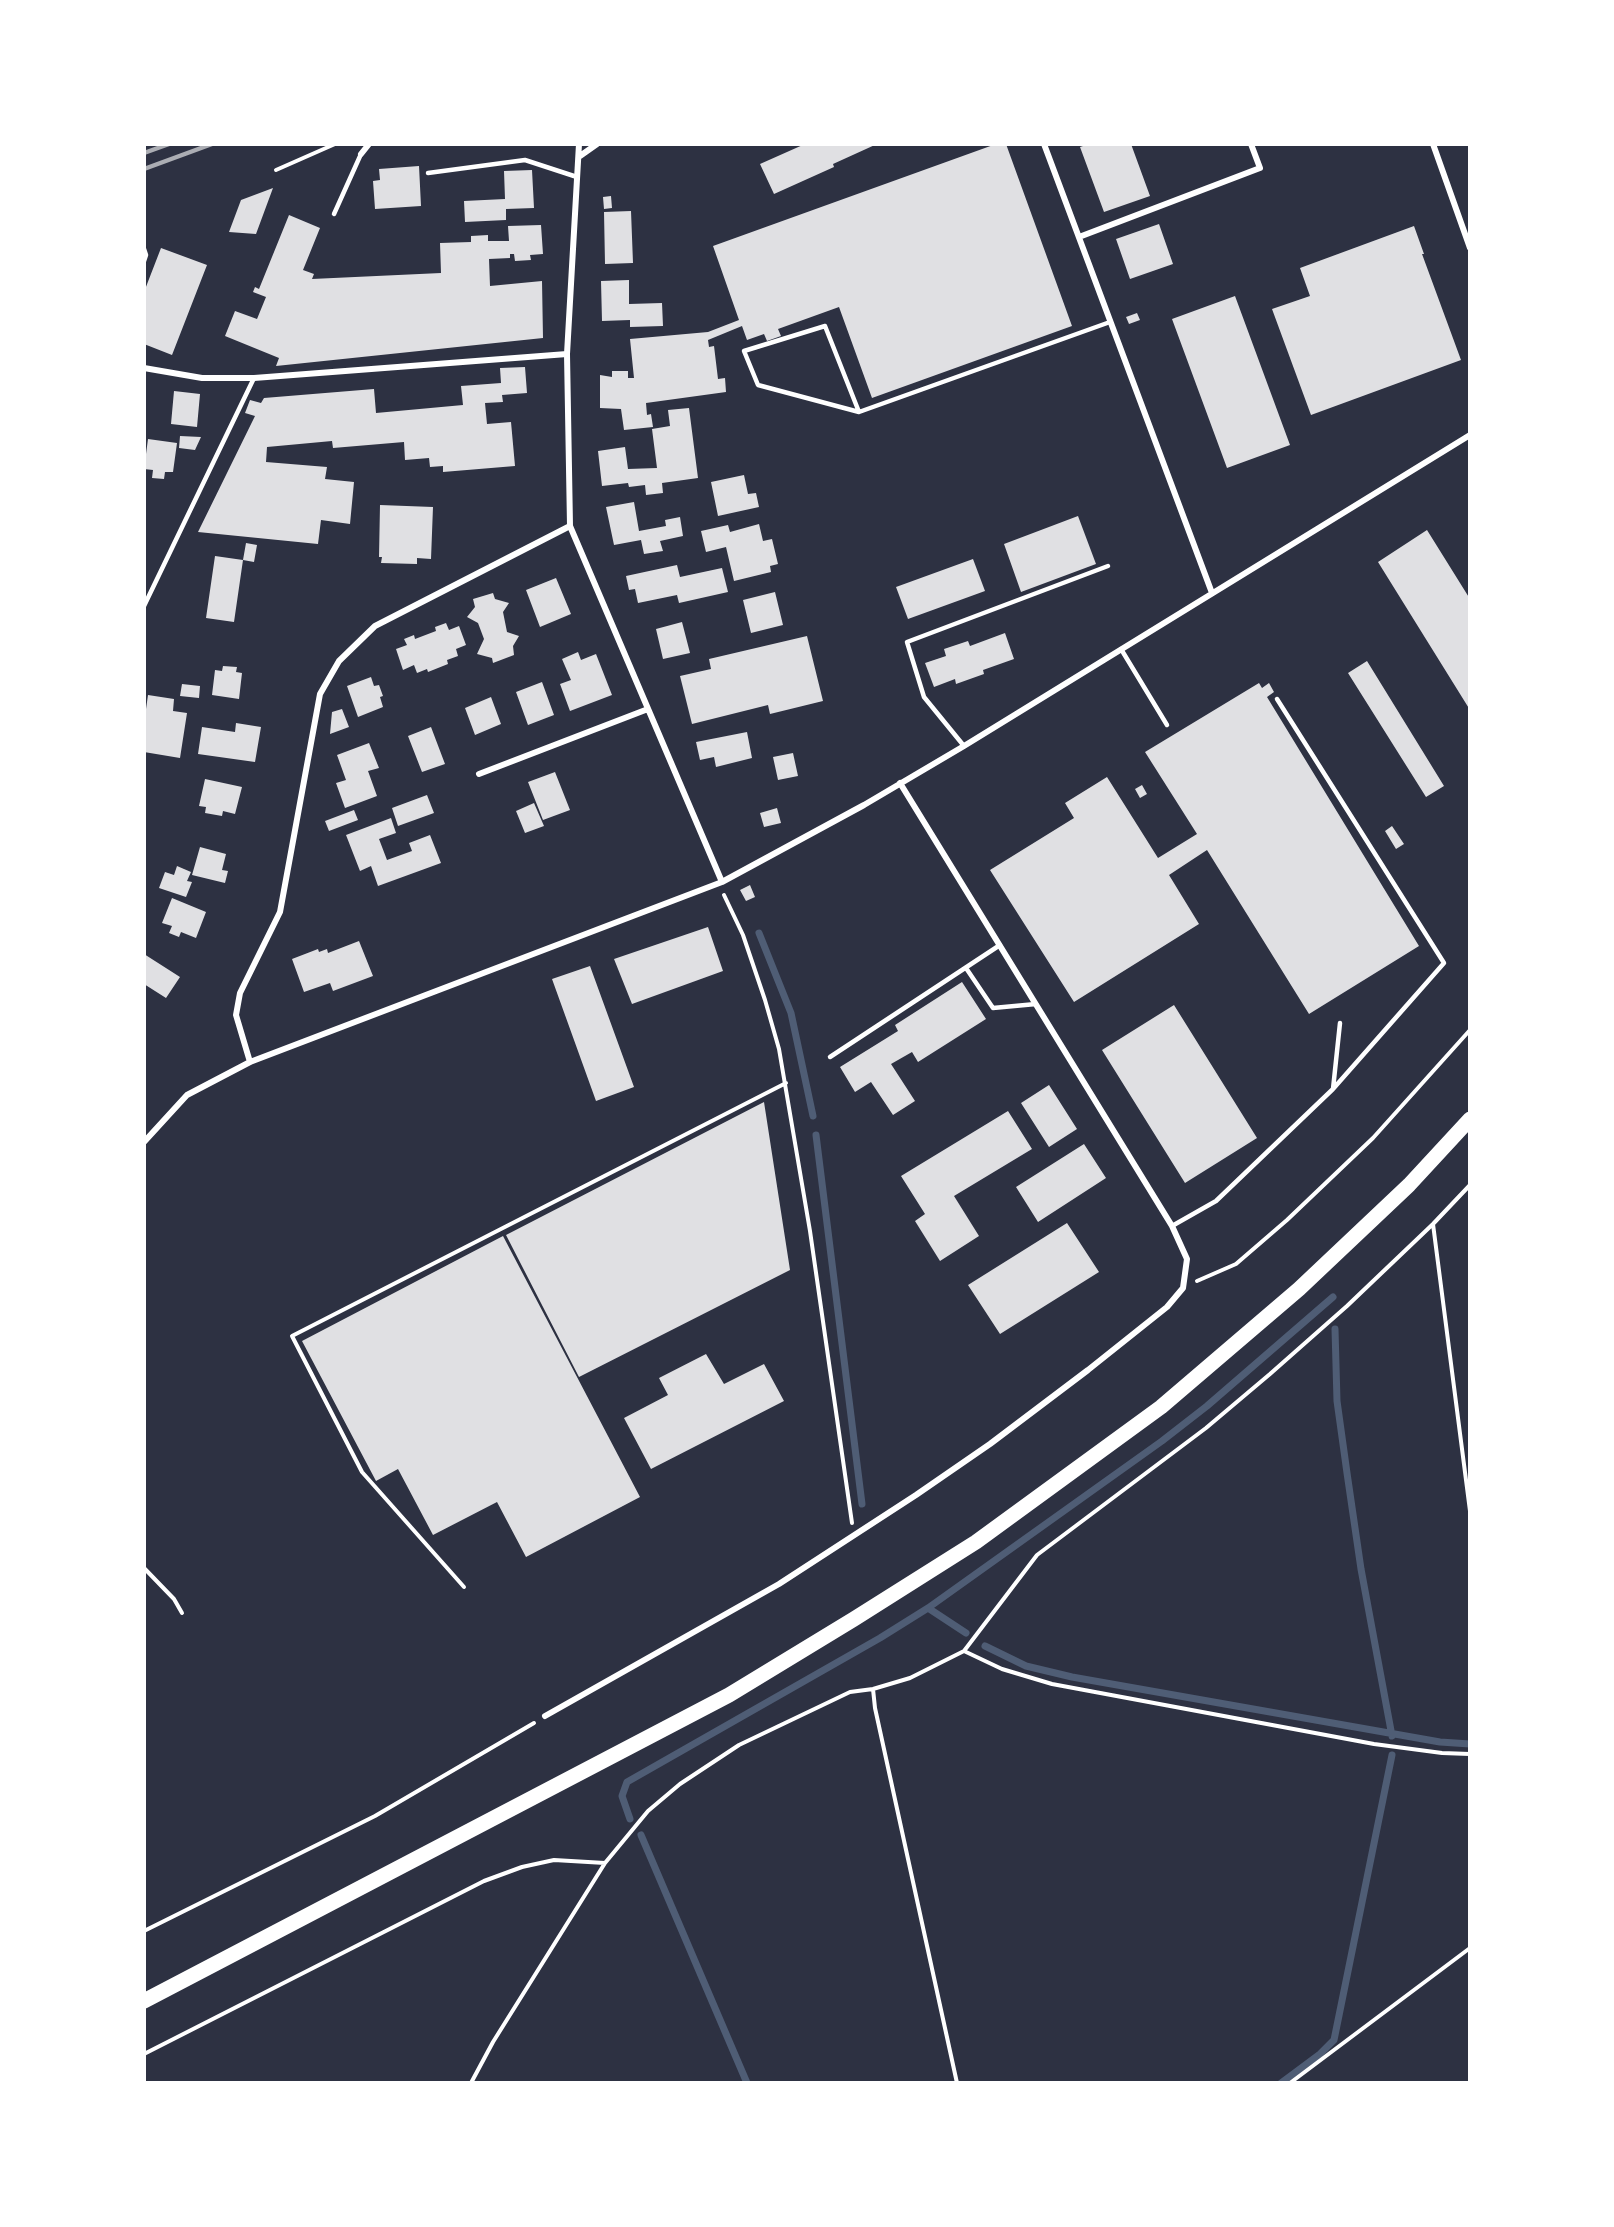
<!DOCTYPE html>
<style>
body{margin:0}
#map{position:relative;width:1614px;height:2227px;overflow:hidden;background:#2d3142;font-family:"Sofia Sans Condensed",sans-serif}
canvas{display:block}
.frame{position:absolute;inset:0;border:146px solid #fff;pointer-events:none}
</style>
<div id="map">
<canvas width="1614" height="2227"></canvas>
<div class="frame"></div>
</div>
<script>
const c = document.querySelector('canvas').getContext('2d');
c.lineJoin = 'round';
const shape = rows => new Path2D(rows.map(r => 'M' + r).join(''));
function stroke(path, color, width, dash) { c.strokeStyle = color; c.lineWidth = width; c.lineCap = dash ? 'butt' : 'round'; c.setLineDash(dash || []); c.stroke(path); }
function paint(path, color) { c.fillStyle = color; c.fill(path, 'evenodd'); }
const stream = shape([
 [759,933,791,1013,813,1116],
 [816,1135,862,1504],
 [1335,1329,1337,1401,1347,1473,1361,1569,1392,1736],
 [928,1608,966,1633],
 [985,1646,1026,1666,1072,1677,1440,1742,1470,1744],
 [630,1819,622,1796,627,1782,880,1638,928,1608,1162,1441,1207,1406,1333,1297],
 [641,1835,747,2083],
 [1281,2083,1320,2054,1334,2040,1392,1755]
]);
const building = shape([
 [805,144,877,144,833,164,834,167,774,194,760,164],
 [996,144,1006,144,1072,326,872,398,839,307,778,329,781,336,767,341,764,334,747,340,742,326,708,340,709,347,714,346,718,379,725,378,726,392,646,403,647,415,651,414,653,427,624,430,621,409,600,408,600,375,612,377,612,371,628,371,628,378,634,378,630,339,708,332,739,320,713,246],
 [1089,144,1131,144,1150,196,1104,212,1080,147],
 [419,166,421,206,375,209,373,181,380,180,379,169],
 [532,170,534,208,506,209,506,220,465,222,464,201,505,199,504,171],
 [273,188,256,234,229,232,241,200],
 [611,196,612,208,604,209,603,197],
 [631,211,633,263,605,264,604,212],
 [289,215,320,228,303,270,314,274,312,279,441,273,440,243,471,242,471,236,488,235,488,241,509,241,508,226,541,225,543,254,530,255,531,260,515,261,514,254,510,254,510,258,489,259,490,286,542,281,543,338,276,366,279,358,225,336,235,311,257,319,266,297,253,292,255,287,259,289],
 [1159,224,1173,264,1130,279,1116,239],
 [1414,226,1424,254,1422,254,1461,360,1311,415,1272,309,1310,296,1300,268],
 [161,248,207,265,172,355,144,344,144,292],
 [629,280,629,304,662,303,663,326,630,327,630,320,602,321,601,281],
 [1235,296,1290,445,1227,468,1172,319],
 [1137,313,1140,320,1129,324,1126,317],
 [525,367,527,393,502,395,503,402,485,403,487,424,511,422,515,466,443,472,443,466,430,467,429,458,405,460,404,442,333,448,332,441,267,447,266,462,327,467,325,479,354,482,350,524,321,520,318,544,198,532,255,416,245,413,250,400,261,403,264,398,374,389,376,413,463,405,461,386,501,383,500,368],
 [174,391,200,394,197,427,171,424],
 [689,408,698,478,662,483,663,493,646,495,645,485,629,487,628,483,602,486,598,451,625,447,628,469,657,468,652,429,670,426,668,410],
 [180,436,201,437,195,450,179,448],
 [148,439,177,443,173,472,165,472,164,479,152,478,153,470,144,469],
 [744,475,748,494,756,493,759,507,718,516,711,482],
 [634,502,639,531,666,526,665,520,680,517,683,536,660,541,663,551,644,554,641,540,614,545,606,507],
 [380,505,433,507,431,559,417,558,417,564,381,563,382,557,379,557],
 [1078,516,1096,564,1021,592,1004,544],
 [759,524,763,541,772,539,778,564,770,566,771,572,734,581,726,547,706,552,701,531,728,525,730,532],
 [1427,530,1470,599,1470,710,1378,562],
 [246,543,257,545,254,562,243,560],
 [215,556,243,560,234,622,206,618],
 [973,559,985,591,908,619,896,587],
 [677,565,680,577,722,568,728,592,679,603,677,595,638,603,635,589,629,590,626,576],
 [556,578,571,614,540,627,526,590],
 [775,592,783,625,751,633,743,600],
 [493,593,495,599,509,603,503,612,507,632,519,636,513,646,514,655,493,663,492,658,477,654,484,639,478,623,467,617,475,607,473,599],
 [682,622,690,653,663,659,656,629],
 [446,623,449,630,459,626,466,645,456,649,458,656,447,660,448,664,428,672,427,669,417,673,414,665,403,670,396,649,407,645,404,639,414,635,415,639,436,631,435,627],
 [1005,633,1014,659,983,670,984,674,956,684,955,679,934,687,925,663,946,656,944,649,968,641,970,646],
 [807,636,823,701,770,714,768,705,692,724,680,676,711,669,709,659],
 [578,652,581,660,596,654,612,695,570,711,560,684,571,680,562,659],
 [1367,661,1444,786,1426,797,1348,673],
 [223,666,237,667,236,672,242,673,239,699,212,695,215,670,222,671],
 [371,677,374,686,379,685,383,696,380,697,383,707,358,717,347,686],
 [542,682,554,715,528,725,516,692],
 [1259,683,1262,688,1269,683,1274,692,1267,697,1419,946,1309,1014,1207,850,1169,875,1199,924,1074,1002,990,870,1074,818,1065,803,1107,777,1158,858,1197,834,1145,752],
 [182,684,200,686,199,698,180,696],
 [148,695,174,699,173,711,187,713,180,758,144,752,144,723],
 [491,697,501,724,475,735,465,708],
 [342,709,349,727,330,734,332,712],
 [236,723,261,727,255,762,198,754,202,727,235,732],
 [431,727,445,764,422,772,408,736],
 [747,732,752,758,716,767,714,757,700,760,696,742],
 [369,743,379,768,368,771,377,796,345,808,336,783,346,780,337,755],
 [793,753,798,776,778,780,773,757],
 [555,772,570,810,543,820,528,782],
 [205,779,242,787,235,814,223,811,222,816,205,813,206,807,199,806],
 [1142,785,1147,794,1140,798,1135,789],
 [427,795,434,813,398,826,392,808],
 [534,803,544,826,525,833,516,811],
 [777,808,781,823,764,827,760,813],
 [354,810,358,820,329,831,325,821],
 [391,818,396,833,379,839,387,860,412,851,409,843,430,835,441,863,378,886,371,866,360,871,346,835],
 [1392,826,1404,844,1396,849,1385,831],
 [200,847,226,854,222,870,228,871,225,883,192,875],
 [177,866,191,872,187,881,192,882,186,897,159,888,165,872,174,875],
 [750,885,755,897,746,901,740,890],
 [172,898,206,912,196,938,181,932,179,937,169,933,172,926,162,923],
 [708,927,723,971,632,1004,614,959],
 [359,941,373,976,333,991,330,983,304,992,292,959,318,949,319,952,327,949,328,953],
 [144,954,180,977,166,998,144,984],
 [590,966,634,1087,596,1101,552,979],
 [962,982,986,1019,918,1062,912,1052,891,1064,915,1101,893,1115,871,1082,855,1092,840,1067,898,1031,895,1025],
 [1174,1005,1257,1138,1185,1183,1102,1050],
 [1049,1085,1077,1129,1049,1147,1021,1103],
 [764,1102,790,1270,579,1377,506,1235],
 [1008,1111,1032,1149,954,1196,979,1236,940,1261,915,1221,925,1214,901,1176],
 [1084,1144,1106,1178,1038,1222,1016,1187],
 [1067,1223,1099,1272,1000,1334,968,1285],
 [503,1236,640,1497,526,1557,497,1502,433,1535,398,1469,376,1481,302,1341],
 [706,1354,724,1384,764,1364,784,1401,651,1469,624,1418,668,1395,659,1378]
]);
const path = shape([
 [276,170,335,144],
 [724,895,743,935,765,1000,779,1049,810,1231,852,1523],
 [1433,1224,1470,1511],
 [1197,1281,1236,1264,1287,1220,1373,1138,1470,1030],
 [144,1568,174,1599,182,1613],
 [464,1587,362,1472,292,1336,786,1083],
 [964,1651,1002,1669,1052,1684,1374,1744,1442,1753,1470,1754],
 [873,1689,875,1708,957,2083],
 [144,1931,375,1816,534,1723],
 [144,2054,484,1881,522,1867,554,1860,605,1863,648,1811,680,1784,739,1745,850,1692,873,1689,910,1678,964,1651,1037,1555,1206,1428,1270,1374,1347,1306,1433,1224,1470,1185],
 [471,2083,493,2042,605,1863],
 [1290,2083,1470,1948]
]);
const service = shape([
 [428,173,525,160,577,177],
 [334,214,361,154],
 [144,249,146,255,144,261],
 [859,412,825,326,744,351,758,385,859,412,1110,322],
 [144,606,254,378],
 [1121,649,1167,725],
 [964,746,924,697,907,642,1108,566],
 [966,968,993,1008,1036,1004],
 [830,1057,1000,945],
 [1333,1089,1340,1023],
 [1172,1226,1216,1201,1333,1089,1444,963,1277,699]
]);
const minor = shape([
 [579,144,567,354,570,526,722,882],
 [1044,144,1212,593],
 [1433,144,1470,248],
 [361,154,369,144],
 [580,156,597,144],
 [1079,237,1260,168,1251,144],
 [144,368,202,378,254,378,567,354],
 [479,774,648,709],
 [250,1062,236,1015,240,993,280,912,320,694,339,661,375,626,570,526],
 [144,1142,187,1095,250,1062,722,882,864,805,964,746,1470,435],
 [545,1716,779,1584,916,1495,990,1444,1088,1370,1167,1307,1183,1288,1187,1259,1172,1226,900,783]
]);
const primary = shape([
 [144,2001,729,1695,854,1619,976,1542,1161,1407,1299,1289,1409,1185,1470,1119]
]);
const rail = shape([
 [144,153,169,144],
 [144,169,212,144]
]);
stroke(stream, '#4f5d75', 7);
paint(building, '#e0e0e3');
stroke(path, '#fff', 4);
stroke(service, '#fff', 4.5);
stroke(minor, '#fff', 6);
stroke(primary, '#fff', 15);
stroke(rail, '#abadb3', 4.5);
</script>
